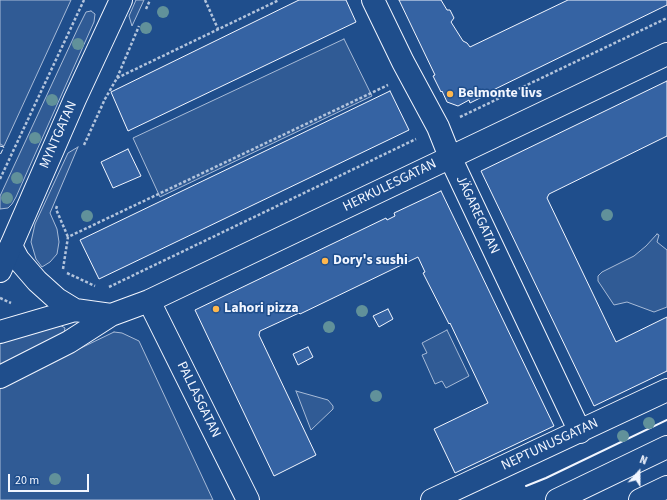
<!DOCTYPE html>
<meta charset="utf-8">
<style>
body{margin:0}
#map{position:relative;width:667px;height:500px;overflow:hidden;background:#1f4e8c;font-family:"Source Sans 3",sans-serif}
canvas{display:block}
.north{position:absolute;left:619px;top:452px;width:40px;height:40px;-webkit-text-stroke:3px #1f4e8c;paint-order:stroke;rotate:21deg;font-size:11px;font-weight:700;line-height:16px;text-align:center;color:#f2f6ff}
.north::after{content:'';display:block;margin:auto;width:14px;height:18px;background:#f2f6ff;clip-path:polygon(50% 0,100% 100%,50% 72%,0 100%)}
.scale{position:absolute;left:8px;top:474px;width:81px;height:18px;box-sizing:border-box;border:2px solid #f2f6ff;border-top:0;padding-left:5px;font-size:12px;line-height:14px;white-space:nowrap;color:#f2f6ff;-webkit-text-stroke:3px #1f4e8c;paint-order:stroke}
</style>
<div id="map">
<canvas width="667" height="500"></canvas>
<div class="north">N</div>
<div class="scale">20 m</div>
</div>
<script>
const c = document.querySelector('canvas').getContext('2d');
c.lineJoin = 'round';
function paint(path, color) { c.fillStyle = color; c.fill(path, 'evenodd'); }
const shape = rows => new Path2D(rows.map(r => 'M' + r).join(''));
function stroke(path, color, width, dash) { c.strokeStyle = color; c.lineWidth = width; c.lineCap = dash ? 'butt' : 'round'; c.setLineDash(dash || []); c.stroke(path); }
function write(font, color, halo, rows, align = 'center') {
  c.font = font + ' "Source Sans 3",sans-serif'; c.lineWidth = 3; c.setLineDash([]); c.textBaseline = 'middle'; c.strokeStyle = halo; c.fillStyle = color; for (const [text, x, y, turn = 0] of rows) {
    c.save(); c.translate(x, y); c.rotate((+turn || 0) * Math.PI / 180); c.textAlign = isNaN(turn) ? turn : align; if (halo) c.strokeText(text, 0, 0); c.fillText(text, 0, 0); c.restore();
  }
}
const built = shape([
 [0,0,71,0,4,146,0,144,0,0],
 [136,0,144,0,132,26,129,16,136,0],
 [91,11,95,14,94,22,16,197,12,204,8,208,0,209,0,196,78,28,86,12,91,11],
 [344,39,372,96,160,197,133,138,344,39],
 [78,147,50,213,57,229,59,242,57,254,50,262,42,267,36,259,31,242,35,224,68,153,78,147],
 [657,234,659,235,657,242,667,250,667,307,654,312,627,302,614,305,598,281,598,276,602,272,634,256,646,246,657,234],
 [60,325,65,328,64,333,0,365,0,341,60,325],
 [447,330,469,376,446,388,442,381,435,384,422,355,427,353,422,343,447,330],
 [114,332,122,333,139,341,213,500,0,500,0,387,114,332],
 [296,391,328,400,333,406,333,409,311,430,296,391]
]);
const building = shape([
 [299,0,346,0,356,22,128,131,111,92,299,0],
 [399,0,441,0,447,10,450,10,454,18,451,22,463,41,467,43,470,47,568,0,667,0,667,5,487,93,488,94,470,103,469,100,458,106,447,102,442,91,441,92,433,76,435,75,399,0],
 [667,81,667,136,549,194,547,198,616,342,667,317,667,371,594,406,481,171,667,81],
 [390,91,409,130,99,279,80,240,390,91],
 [128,149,141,176,113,188,101,162,128,149],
 [441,191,554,426,455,473,434,429,488,403,450,323,449,324,423,273,425,272,418,257,300,314,299,313,260,331,259,335,316,455,274,476,195,310,386,218,387,220,395,216,394,213,441,191],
 [388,309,393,319,379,327,373,316,388,309],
 [308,347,313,357,298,365,293,354,308,347]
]);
const path = shape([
 [205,0,218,29],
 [146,9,150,0],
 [117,78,279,0],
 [460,117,667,18],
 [84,145,105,99,117,78,139,26],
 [0,179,84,0],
 [57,206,56,209,68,237],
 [63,269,68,237,388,85],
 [67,273,95,286],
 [109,287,416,139],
 [0,298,11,303]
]);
const street = shape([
 [373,0,403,62,438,127,450,157,580,432],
 [11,246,18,259,37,281,57,299,75,310,111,315],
 [149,301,248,500],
 [0,332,75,310],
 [0,377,69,342,111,315,149,301,667,54],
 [432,500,667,390]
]);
const secondary = shape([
 [0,271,75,99,121,0]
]);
const highway = shape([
 [557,500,667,447],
 [640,500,667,487]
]);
const fence = shape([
 [0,146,4,147,0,155]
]);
const wall = shape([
 [526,486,546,478,667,420]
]);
const trees = [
 [163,12],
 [146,28],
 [78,44],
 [52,100],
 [35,138],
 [17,178],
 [7,198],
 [607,215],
 [87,216],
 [362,311],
 [329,327],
 [376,396],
 [649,423],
 [623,436],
 [55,479]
];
const markers = [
 [450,94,4,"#ffb74d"],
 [325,261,4,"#ffb74d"],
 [216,309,4,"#ffb74d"]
];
const poiNames = [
 ["Belmonte livs",458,94],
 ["Dory's sushi",333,261],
 ["Lahori pizza",224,309]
];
const streetNames = [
 ["MYNTGATAN",59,135,-66],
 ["HERKULESGATAN",390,186,-26],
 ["JÄGAREGATAN",477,215,65],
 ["PALLASGATAN",198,400,64],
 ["NEPTUNUSGATAN",550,445,-25]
];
paint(built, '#305b95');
stroke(built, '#a8bbd7', 1);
paint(building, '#3563a3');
stroke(building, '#f2f6ff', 1);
stroke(street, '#f2f6ff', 24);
stroke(secondary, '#f2f6ff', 24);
stroke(highway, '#f2f6ff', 24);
stroke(path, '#b3c4dc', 2.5, [3, 2]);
stroke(street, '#1f4e8c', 22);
stroke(secondary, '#1f4e8c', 22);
stroke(highway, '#1f4e8c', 22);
stroke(fence, '#f2f6ff', 1, [5, 2]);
stroke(wall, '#f2f6ff', 2);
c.fillStyle = '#61919a';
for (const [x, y] of trees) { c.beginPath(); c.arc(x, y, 6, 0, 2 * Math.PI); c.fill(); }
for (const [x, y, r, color] of markers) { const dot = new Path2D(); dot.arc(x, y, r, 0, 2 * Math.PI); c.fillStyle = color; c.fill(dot); stroke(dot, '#1f4e8c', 1.5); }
write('bold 14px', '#f2f6ff', '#1f4e8c', poiNames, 'left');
write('14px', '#f2f6ff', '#1f4e8c', streetNames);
</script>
